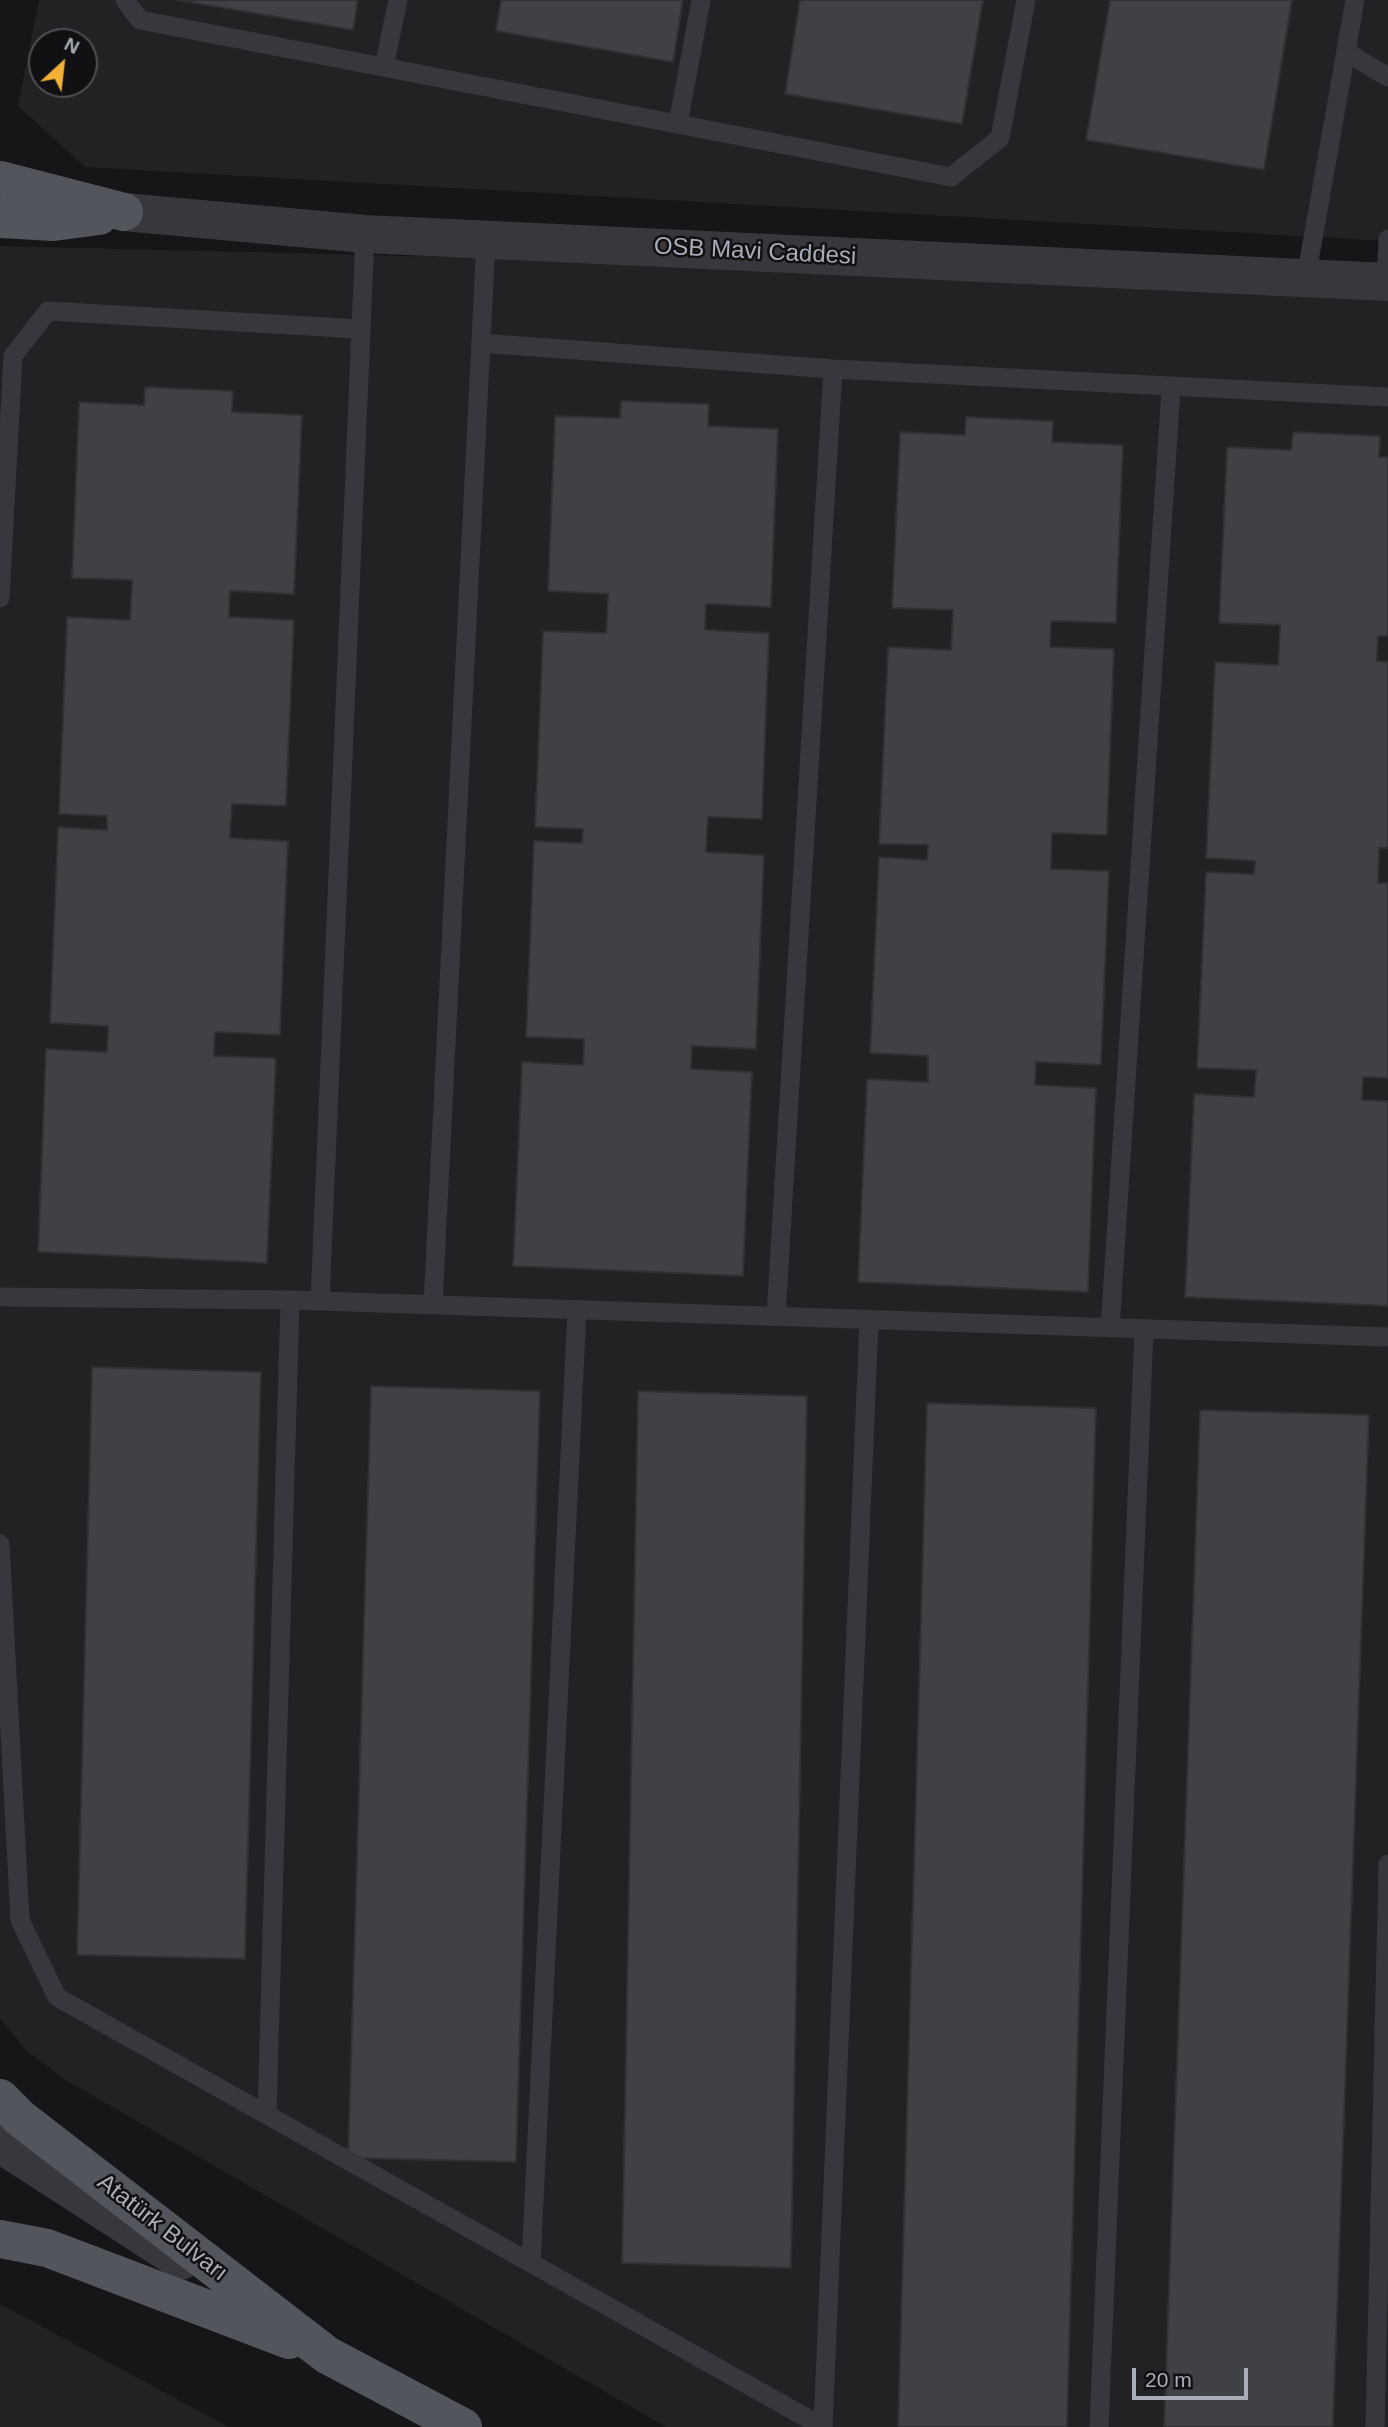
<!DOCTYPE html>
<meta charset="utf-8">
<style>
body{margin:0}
#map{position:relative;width:1388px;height:2427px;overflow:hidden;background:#161618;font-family:Arial,sans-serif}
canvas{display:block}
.north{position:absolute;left:28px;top:28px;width:70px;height:70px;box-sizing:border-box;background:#111113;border:2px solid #4d4f55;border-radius:50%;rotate:27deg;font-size:19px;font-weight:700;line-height:28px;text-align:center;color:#a8adb8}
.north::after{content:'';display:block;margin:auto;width:24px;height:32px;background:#f2b134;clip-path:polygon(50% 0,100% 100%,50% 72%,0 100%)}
.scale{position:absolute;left:1132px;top:2368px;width:116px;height:32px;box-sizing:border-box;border:4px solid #a8adb8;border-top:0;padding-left:9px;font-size:21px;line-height:24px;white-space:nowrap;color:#a8adb8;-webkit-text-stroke:5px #111113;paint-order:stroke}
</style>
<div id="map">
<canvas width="1388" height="2427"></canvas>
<div class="north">N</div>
<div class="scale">20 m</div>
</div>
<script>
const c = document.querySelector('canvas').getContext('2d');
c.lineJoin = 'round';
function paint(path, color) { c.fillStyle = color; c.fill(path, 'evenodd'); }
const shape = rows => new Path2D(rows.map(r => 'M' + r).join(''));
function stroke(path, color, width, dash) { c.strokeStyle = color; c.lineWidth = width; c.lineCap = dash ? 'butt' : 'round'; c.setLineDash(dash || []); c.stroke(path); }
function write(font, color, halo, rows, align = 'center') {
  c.font = font + ' Arial,sans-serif'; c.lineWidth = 5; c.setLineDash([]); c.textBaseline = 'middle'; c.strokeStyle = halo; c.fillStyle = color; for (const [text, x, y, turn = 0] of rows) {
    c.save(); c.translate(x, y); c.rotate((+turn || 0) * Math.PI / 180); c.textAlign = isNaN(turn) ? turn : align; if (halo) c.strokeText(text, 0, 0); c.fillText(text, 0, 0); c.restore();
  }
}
const built = shape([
 [39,0,1388,0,1388,241,85,167,18,106],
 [42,42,84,42,84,84,42,84],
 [0,246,488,258,1388,290,1388,2427,666,2427,64,2079,26,2050,0,2019],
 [0,2305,2,2305,229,2427,0,2427]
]);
const building = shape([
 [177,0,358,0,353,30,177,0],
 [501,0,683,0,673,62,496,31,501,0],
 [800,0,983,0,962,124,785,94,800,0],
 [1110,0,1292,0,1264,170,1086,140,1110,0],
 [145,387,233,391,232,412,302,415,294,594,230,591,229,617,294,620,286,806,232,804,230,838,288,841,280,1035,215,1032,214,1056,276,1058,267,1263,38,1252,46,1049,107,1052,108,1026,50,1023,58,827,107,830,107,816,59,814,67,617,130,620,132,580,72,578,79,402,144,405,145,387],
 [621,401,709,404,708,426,778,429,771,607,706,604,705,630,769,633,762,819,708,817,706,852,764,855,756,1049,692,1046,691,1069,752,1072,743,1276,513,1266,522,1062,583,1065,584,1039,526,1037,534,841,582,843,583,829,535,827,543,631,606,633,608,594,548,591,555,416,620,418,621,401],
 [966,417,1053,421,1052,442,1123,445,1116,623,1051,621,1050,647,1114,649,1107,835,1052,833,1051,869,1109,871,1101,1065,1036,1062,1035,1085,1096,1088,1088,1292,858,1282,867,1079,928,1082,928,1056,870,1053,879,857,927,860,928,845,879,844,888,647,951,650,953,610,892,608,900,432,965,435,966,417],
 [1293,432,1380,436,1379,457,1388,457,1388,636,1378,636,1377,661,1388,662,1388,848,1379,848,1378,883,1388,883,1388,1078,1363,1077,1362,1100,1388,1101,1388,1306,1185,1297,1194,1094,1254,1097,1256,1070,1197,1068,1206,872,1254,874,1255,861,1206,858,1215,662,1278,665,1280,625,1219,623,1227,447,1291,450,1293,432],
 [92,1367,261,1372,245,1959,77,1955,92,1367],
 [371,1386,540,1391,516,2162,348,2158,371,1386],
 [638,1391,807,1396,791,2268,622,2263,638,1391],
 [927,1403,1096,1408,1067,2427,898,2427,927,1403],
 [1200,1410,1369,1415,1333,2427,1164,2427,1200,1410]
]);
const service = shape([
 [125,0,140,20,951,177,1000,138,1026,0],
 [1346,52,1388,77],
 [384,67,398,0],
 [678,124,701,0],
 [1306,278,1355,0],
 [1386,282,1388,239],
 [481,343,833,369,1388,397],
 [0,598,13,356,48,311,360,329],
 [0,1297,290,1300,1388,1337],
 [320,1301,365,234],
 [433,1305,486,240],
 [776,1316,833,369],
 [1110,1328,1171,388],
 [0,1544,20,1920,57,1997,823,2427],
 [267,2115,290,1300],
 [531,2263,577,1310],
 [823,2427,869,1320],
 [1099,2427,1144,1329],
 [1375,2427,1388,1864]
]);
const minor = shape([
 [124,212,365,234,1388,282]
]);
const tertiary = shape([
 [0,2144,181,2261]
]);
const primary = shape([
 [0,180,124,212],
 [0,219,54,222,99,216],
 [0,2098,20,2118,327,2355,463,2427],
 [0,2239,47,2248,289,2340]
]);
const streetNames = [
 ["OSB Mavi Caddesi",755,252,3],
 ["Atatürk Bulvarı",162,2228,38]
];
paint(built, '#222225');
paint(building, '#404145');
stroke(building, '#303034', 2);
stroke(service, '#37383d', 19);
stroke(minor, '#37383d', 38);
stroke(tertiary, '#37383d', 38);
stroke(primary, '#53555c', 38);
write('24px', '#a8adb8', '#111113', streetNames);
</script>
